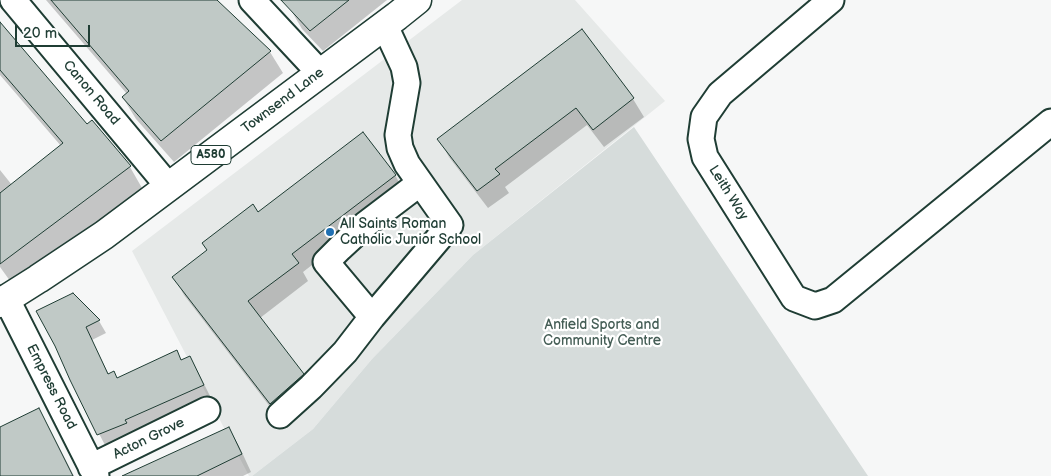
<!DOCTYPE html>
<style>
body{margin:0}
#map{position:relative;width:1051px;height:476px;overflow:hidden;background:#f6f7f7;font-family:"Balsamiq Sans",sans-serif}
canvas{display:block}
.scale{position:absolute;left:15px;top:25px;width:75px;height:22px;box-sizing:border-box;border:2px solid #1f3d34;border-top:0;padding-left:6px;font-size:15px;line-height:18px;white-space:nowrap;color:#1f3d34;-webkit-text-stroke:4px #fff;paint-order:stroke}
</style>
<div id="map">
<canvas width="1051" height="476"></canvas>
<div class="scale">20 m</div>
</div>
<script>
const c = document.querySelector('canvas').getContext('2d');
c.lineJoin = 'round';
function paint(path, color) { c.fillStyle = color; c.fill(path, 'evenodd'); }
const shape = rows => new Path2D(rows.map(r => 'M' + r).join(''));
function stroke(path, color, width, dash) { c.strokeStyle = color; c.lineWidth = width; c.lineCap = dash ? 'butt' : 'round'; c.setLineDash(dash || []); c.stroke(path); }
function write(font, color, halo, rows, align = 'center') {
  c.font = font + ' "Balsamiq Sans",sans-serif'; c.lineWidth = 4.5; c.setLineDash([]); c.textBaseline = 'middle'; c.strokeStyle = halo; c.fillStyle = color; for (const [text, x, y, turn = 0] of rows) {
    c.save(); c.translate(x, y); c.rotate((+turn || 0) * Math.PI / 180); c.textAlign = isNaN(turn) ? turn : align; if (halo) c.strokeText(text, 0, 0); c.fillText(text, 0, 0); c.restore();
  }
}
const built = shape([
 [462,0,575,0,665,101,473,255,372,359,313,429,252,476,249,476,132,251]
]);
const green = shape([
 [634,127,868,476,252,476,313,429,372,359,473,255]
]);
const shadow = shape([
 [46,0,215,0,270,52,283,73,174,162,136,119,123,98,127,94],
 [285,0,387,0,323,51,302,29],
 [0,23,87,126,92,122,130,167,142,188,13,285,0,267,0,170,12,185,61,146,0,75],
 [582,31,633,99,644,117,604,147,587,125,505,187,509,193,488,208,449,157,439,139],
 [395,175,405,193,303,272,308,281,260,318,303,375,313,392,281,421,184,295,174,277,258,213],
 [38,312,99,321,106,333,92,340,109,375,117,379,176,351,182,361,197,370,211,398,131,433,133,436,106,447,71,380,56,345],
 [39,409,51,431,74,476,0,476,0,429],
 [229,428,239,446,251,472,243,476,125,476]
]);
const building = shape([
 [51,0,217,0,271,51,161,141,122,97,129,91,51,0],
 [281,0,349,0,310,31,281,0],
 [0,22,87,124,92,120,131,166,0,264,0,193,63,143,0,70,0,22],
 [582,29,634,98,593,130,576,108,495,169,500,174,477,191,437,139,582,29],
 [363,132,396,175,292,254,299,263,248,301,304,374,270,404,172,277,207,250,202,243,253,204,258,212,363,132],
 [73,293,100,320,86,327,108,374,114,371,117,378,177,350,181,360,190,356,204,385,125,420,127,423,97,435,70,380,55,346,36,311,73,293],
 [39,408,73,476,0,476,0,427,39,408],
 [229,427,242,454,197,476,122,476,229,427]
]);
const minor = shape([
 [13,0,169,187],
 [252,0,320,73],
 [831,0,720,94,704,117,701,139,705,157,794,298,815,306,833,300,1051,122],
 [385,26,404,67,407,83,398,135,400,148,407,164,450,225,372,317,326,262,340,248,366,224,420,183],
 [6,298,96,476],
 [280,415,311,387,345,352,372,317],
 [91,467,207,410]
]);
const major = shape([
 [0,303,38,279,104,235,397,16,417,0]
]);
const markers = [
 [330,232,5,"#1f6fb2"]
];
const shields = [
 [211,155,40]
];
const shieldNames = [
 ["A580",211,155]
];
const streetNames = [
 ["Canon Road",91,93,50],
 ["Townsend Lane",283,101,-37],
 ["Leith Way",728,193,58],
 ["Empress Road",51,387,63],
 ["Acton Grove",149,439,-26]
];
const poiNames = [
 ["All Saints Roman",340,224],
 ["Catholic Junior School",340,240]
];
const parkNames = [
 ["Anfield Sports and",602,325],
 ["Community Centre",602,341]
];
paint(built, '#e6e9e8');
paint(green, '#d6dcdb');
paint(shadow, '#0003');
paint(building, '#c0c9c6');
stroke(building, '#1f3d34', 1);
stroke(minor, '#1f3d34', 29);
stroke(major, '#1f3d34', 31);
stroke(minor, '#fff', 25);
stroke(major, '#fff', 28);
for (const [x, y, r, color] of markers) { const dot = new Path2D(); dot.arc(x, y, r, 0, 2 * Math.PI); c.fillStyle = color; c.fill(dot); stroke(dot, '#fff', 2); }
for (const [x, y, w] of shields) { const box = new Path2D(); box.roundRect(x - w / 2, y - 9.5, w, 19, 4); c.fillStyle = '#fff'; c.fill(box); stroke(box, '#1f3d34', 1); }
write('bold 12px', '#1f3d34', null, shieldNames);
write('14px', '#1f3d34', '#fff', streetNames);
write('14px', '#1f3d34', '#fff', poiNames, 'left');
write('14px', '#445d55', '#fff', parkNames);
</script>
